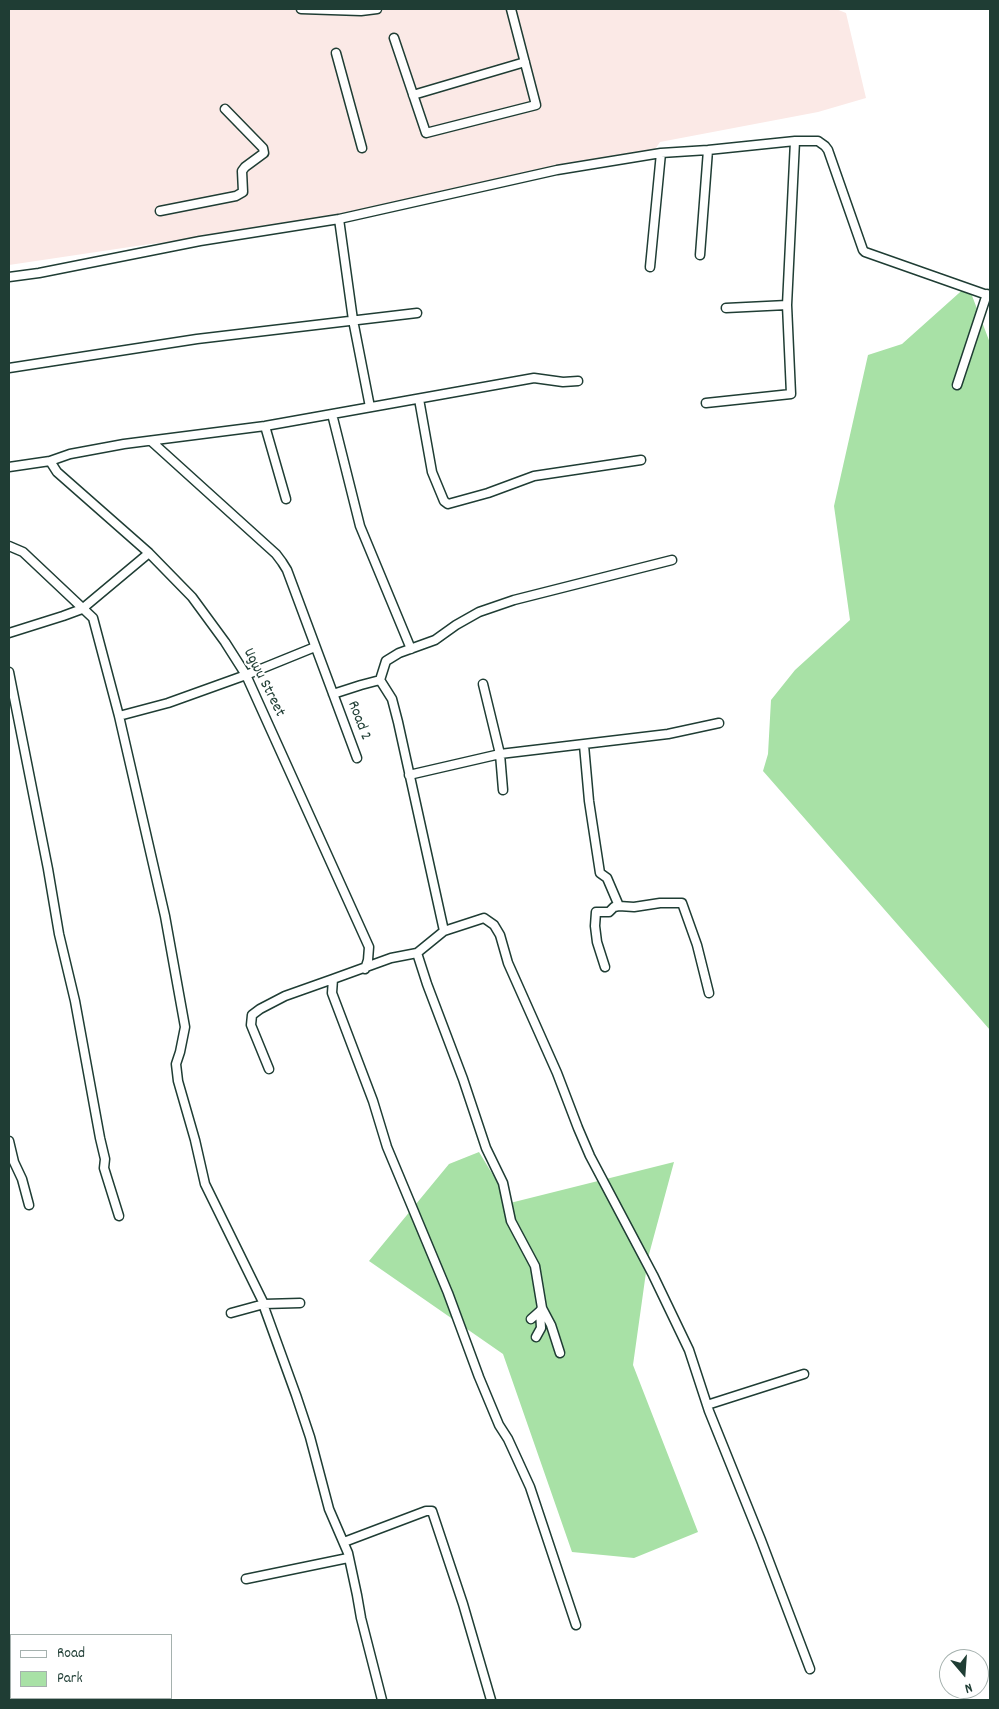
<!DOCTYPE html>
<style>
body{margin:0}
#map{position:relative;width:999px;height:1709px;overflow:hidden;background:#fff;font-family:Dekko,sans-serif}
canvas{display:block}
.frame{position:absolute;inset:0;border:10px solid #1f3d34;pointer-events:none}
.legend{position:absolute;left:10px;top:1634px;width:162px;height:65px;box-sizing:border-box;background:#fff;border:1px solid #a5b1ae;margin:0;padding:6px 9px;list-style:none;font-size:15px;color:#1f3d34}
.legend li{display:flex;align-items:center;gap:10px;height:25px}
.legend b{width:25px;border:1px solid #a5b1ae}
.north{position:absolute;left:939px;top:1649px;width:50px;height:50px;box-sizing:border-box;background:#fff;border:1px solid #a5b1ae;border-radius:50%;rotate:162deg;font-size:14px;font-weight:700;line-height:20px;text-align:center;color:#1f3d34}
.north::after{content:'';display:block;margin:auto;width:18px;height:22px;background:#1f3d34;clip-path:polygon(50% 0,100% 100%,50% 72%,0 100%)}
</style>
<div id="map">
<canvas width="999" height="1709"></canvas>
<div class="frame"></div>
<ul class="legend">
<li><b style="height:6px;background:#fff"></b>Road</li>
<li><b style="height:14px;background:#a8e1a6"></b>Park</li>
</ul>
<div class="north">N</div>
</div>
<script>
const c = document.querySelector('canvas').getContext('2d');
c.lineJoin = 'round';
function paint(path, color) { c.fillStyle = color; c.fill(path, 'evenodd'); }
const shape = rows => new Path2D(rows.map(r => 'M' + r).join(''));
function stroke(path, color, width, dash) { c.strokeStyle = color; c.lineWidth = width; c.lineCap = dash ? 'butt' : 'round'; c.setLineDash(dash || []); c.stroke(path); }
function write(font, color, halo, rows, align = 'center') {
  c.font = font + ' Dekko,sans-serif'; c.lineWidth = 4; c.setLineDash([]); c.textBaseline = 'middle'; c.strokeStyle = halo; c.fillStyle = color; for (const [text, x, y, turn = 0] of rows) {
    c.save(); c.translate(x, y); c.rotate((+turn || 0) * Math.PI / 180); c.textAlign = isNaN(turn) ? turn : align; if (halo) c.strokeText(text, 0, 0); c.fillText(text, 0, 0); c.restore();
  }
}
const built = shape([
 [9,9,836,9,846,13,866,98,818,112,660,142,654,151,285,231,150,244,9,265]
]);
const green = shape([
 [968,285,990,343,990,1030,763,771,768,754,771,700,795,670,850,620,834,506,868,355,902,344],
 [479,1152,510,1203,674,1162,648,1258,633,1365,698,1532,634,1558,572,1552,503,1354,369,1261,449,1164]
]);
const minor = shape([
 [301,9,361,11,377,9],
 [394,38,426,133,536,105,511,9],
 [336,53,362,148],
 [413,95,525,62],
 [160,211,236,196,243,192,242,171,245,167,264,153,263,148,225,109],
 [339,219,353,320,370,407],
 [700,255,708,150],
 [650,267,661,153],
 [9,277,39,273,200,241,339,219,557,170,661,153,708,150,795,141,818,141,825,146,828,150,863,250,865,252,990,296],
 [726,308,787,305],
 [9,368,197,339,417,313],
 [957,385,987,294],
 [419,399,432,472,444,501,448,504,488,493,534,476,641,460],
 [706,403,791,394,787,305,795,141],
 [332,414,360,526,411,649],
 [265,426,286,499],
 [151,441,276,554,282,562,287,570,357,758],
 [50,461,57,472,149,553,192,597,225,642,246,675,369,947,368,960,365,969],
 [9,467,50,461,70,454,124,444,265,426,534,378,563,382,578,381],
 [9,546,23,552,93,618,119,716,165,916,185,1027,180,1052,176,1064,178,1081,195,1140,205,1184,264,1304],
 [9,633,63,616,82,609,149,553],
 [9,672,48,869,59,934,75,1001,100,1138,105,1159,104,1168,119,1216],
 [380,680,392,699,398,722,444,931],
 [483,684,500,754,503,790],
 [333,694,361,685,380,680,386,661,399,653,435,640,456,625,479,612,514,600,672,560],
 [119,716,168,703,246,675,315,647],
 [584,745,589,801,600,873,607,878,619,906,634,907,660,903,682,903,697,945,709,993],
 [409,775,500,754,668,734,719,723],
 [417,953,427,984,463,1079,486,1148,503,1183,511,1221,535,1266,542,1308,551,1325,560,1353],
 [605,967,597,942,595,926,596,912,609,912,614,907,619,906],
 [269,1069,251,1025,252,1015,260,1009,285,996,333,979],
 [9,1141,14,1162,22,1179,29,1205],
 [263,1304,296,1395,310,1437,329,1509,348,1553,357,1595,361,1618,382,1700],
 [231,1313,264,1304,300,1303],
 [531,1319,540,1311],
 [536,1337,541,1328,540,1311,542,1308],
 [707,1405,804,1374],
 [344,1542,426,1511,432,1511,463,1604,491,1700],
 [246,1579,348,1558],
 [576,1625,530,1487,508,1439,499,1425,479,1377,448,1293,387,1147,373,1101,332,993,333,979,391,958,417,953,444,931,484,918,494,925,500,935,508,963,557,1073,578,1128,590,1156,653,1275,689,1350,709,1411,761,1540,810,1669]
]);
const streetNames = [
 ["Ugwu Street",263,683,63],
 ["Road 2",358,721,69]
];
paint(built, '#fbe9e6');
paint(green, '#a8e1a6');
stroke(minor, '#1f3d34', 11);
stroke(minor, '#fff', 8);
write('16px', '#1f3d34', '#fff', streetNames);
</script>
